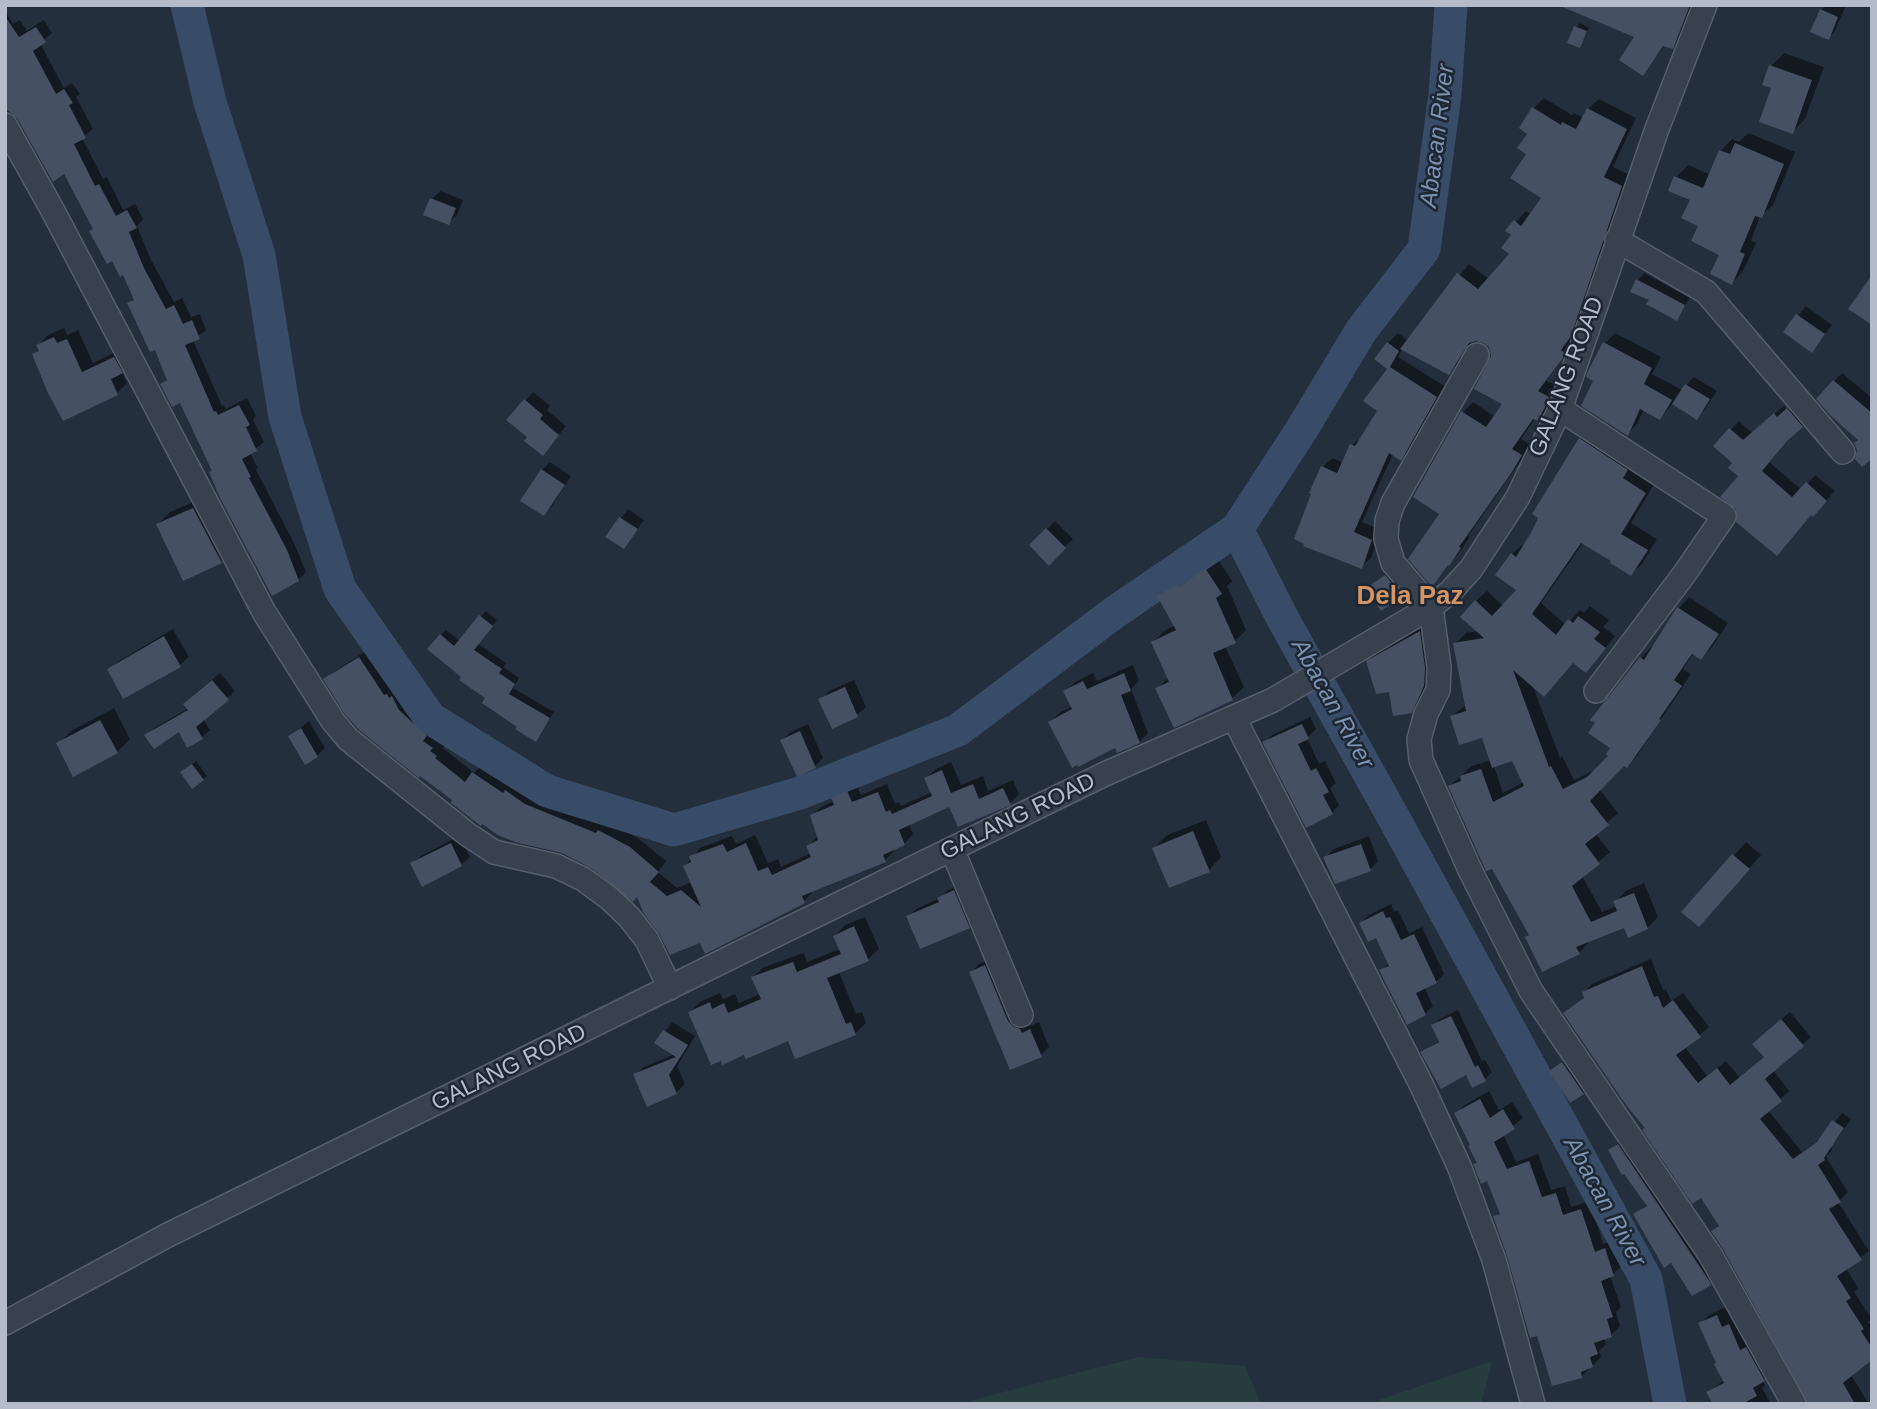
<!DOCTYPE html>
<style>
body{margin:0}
#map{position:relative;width:1877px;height:1409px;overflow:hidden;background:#242f3e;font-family:Arial,sans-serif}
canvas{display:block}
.frame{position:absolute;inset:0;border:7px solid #b4bcc9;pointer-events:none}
</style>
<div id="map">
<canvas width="1877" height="1409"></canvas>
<div class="frame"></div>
</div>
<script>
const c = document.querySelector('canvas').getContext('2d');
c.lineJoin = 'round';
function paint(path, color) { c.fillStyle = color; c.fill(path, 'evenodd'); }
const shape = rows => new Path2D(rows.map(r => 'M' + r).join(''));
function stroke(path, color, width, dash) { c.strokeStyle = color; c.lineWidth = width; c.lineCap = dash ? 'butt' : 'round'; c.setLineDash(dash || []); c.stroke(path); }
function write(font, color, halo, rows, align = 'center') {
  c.font = font + ' Arial,sans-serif'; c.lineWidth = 5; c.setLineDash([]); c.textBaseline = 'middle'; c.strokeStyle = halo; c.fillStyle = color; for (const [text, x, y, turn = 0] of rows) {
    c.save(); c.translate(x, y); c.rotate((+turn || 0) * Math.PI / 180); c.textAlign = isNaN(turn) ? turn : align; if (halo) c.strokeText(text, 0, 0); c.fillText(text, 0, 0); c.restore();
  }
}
const green = shape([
 [1139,1357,1245,1366,1261,1404,957,1404],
 [1492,1361,1481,1404,1368,1404]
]);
const shadow = shape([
 [1587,5,1693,5,1679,40,1672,47,1665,45,1643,74,1637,37],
 [1826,5,1846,5,1835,31,1828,38,1821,10],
 [5,11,13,24,20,20,27,31,44,20,52,33,40,43,64,88,72,83,80,94,76,97,93,129,82,138,103,179,107,177,123,210,135,204,143,219,137,226,151,260,174,302,182,298,191,317,200,314,206,330,193,340,222,406,224,405,226,409,247,398,256,416,253,420,264,442,250,453,258,468,256,470,294,543,306,572,298,580,214,470,181,401,162,384,168,378,155,348,129,304,135,298,123,273,95,228,65,171,19,117,5,105],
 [1580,23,1589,28,1579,46,1576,27],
 [1784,53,1824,67,1805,119,1792,132,1771,66],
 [1544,98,1572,115,1574,113,1584,118,1588,109,1599,99,1636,118,1613,167,1632,176,1580,324,1569,339,1574,342,1573,345,1546,381,1559,386,1548,409,1538,419,1535,418,1521,439,1531,445,1522,459,1468,536,1470,537,1459,553,1432,584,1441,513,1462,413,1473,402,1495,417,1504,403,1490,346,1484,341,1474,340,1459,363,1449,373,1403,348,1398,357,1446,387,1410,449,1401,459,1393,454,1362,522,1381,530,1371,558,1361,567,1323,467,1332,458,1344,463,1352,445,1363,436,1380,411,1389,369,1376,359,1388,343,1398,333,1408,341,1469,264,1489,279,1511,254,1514,235,1508,231,1526,211,1531,215,1544,198,1528,153,1530,133,1521,128,1534,108],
 [1748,133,1795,152,1773,205,1760,216,1751,241,1756,243,1743,271,1732,283,1722,254,1700,225,1692,199,1676,177,1688,165,1711,175,1721,151,1732,139,1739,142],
 [440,191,463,200,457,215,448,223,432,199],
 [1644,273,1690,298,1676,318,1651,299,1638,280],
 [1806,306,1832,325,1812,350,1785,332],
 [64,328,67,335,78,330,93,363,124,348,132,362,122,372,127,383,117,393,34,355,40,349,38,345,48,335],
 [1615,333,1661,357,1652,374,1682,390,1694,377,1717,391,1705,409,1697,417,1673,403,1660,418,1644,409,1637,424,1627,434,1596,380,1605,343],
 [1842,373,1872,398,1872,455,1860,439,1834,381],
 [533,392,550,406,547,410,566,426,551,445,529,437,508,420],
 [1797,401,1811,417,1792,435,1769,462,1802,490,1815,475,1835,491,1813,515,1740,476,1735,463,1731,430,1739,421,1752,433,1784,406,1787,409],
 [1591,429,1656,481,1631,523,1657,539,1642,564,1631,574,1614,560,1583,543,1541,603,1566,625,1580,610,1584,613,1590,606,1609,620,1603,627,1615,636,1586,671,1574,662,1532,684,1560,758,1562,756,1574,780,1599,768,1611,755,1641,658,1651,647,1653,648,1679,608,1689,597,1728,623,1712,647,1701,658,1694,653,1683,669,1691,674,1637,756,1627,766,1624,764,1600,790,1618,813,1595,833,1610,852,1582,876,1602,912,1617,906,1615,902,1626,891,1644,883,1658,917,1647,928,1624,925,1588,940,1589,942,1579,953,1530,934,1450,786,1472,766,1491,760,1483,736,1452,716,1467,704,1455,644,1466,633,1479,631,1476,601,1487,591,1503,606,1518,589,1512,554,1523,544,1525,545,1580,439],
 [1513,759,1524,782,1503,793,1494,766],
 [550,462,571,476,552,506,543,514,542,470],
 [205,497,233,550,221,562,184,579,158,524,170,512],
 [628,509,644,520,624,547,608,536],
 [1055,521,1073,539,1049,563,1031,545],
 [1217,558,1232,581,1227,586,1246,630,1235,641,1225,646,1244,687,1232,698,1175,726,1158,688,1169,677,1153,642,1164,631,1176,625,1159,596,1171,585,1189,575,1191,578],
 [1394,568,1410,587,1381,608,1368,588],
 [486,611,497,620,478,644,506,663,503,667,519,678,513,688,554,712,536,739,464,677,441,635,446,630,460,641],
 [1432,621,1435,673,1423,699,1411,711,1368,662,1380,650],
 [173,629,189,657,180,665,123,696,109,670,117,662],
 [369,649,393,687,396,686,398,690,402,688,408,701,435,725,431,730,440,738,438,741,444,746,443,748,474,773,483,764,513,785,515,782,535,795,605,825,608,822,639,839,666,861,658,872,677,888,692,882,685,866,700,848,732,836,736,844,755,835,768,863,778,859,781,867,811,853,808,846,817,837,812,816,821,807,834,801,833,798,842,789,856,783,861,795,887,784,895,804,899,802,901,806,932,792,926,778,936,769,951,762,961,785,983,776,988,791,1013,780,1019,794,1010,803,950,805,909,824,913,834,904,844,893,848,894,851,885,860,813,890,813,892,804,901,701,940,638,894,592,866,455,800,325,680,335,671],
 [1133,665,1139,681,1131,689,1148,733,1139,742,1116,746,1050,722,1059,713,1073,706,1066,691,1075,682,1093,673,1097,681],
 [220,673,235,691,203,719,210,730,202,737,188,745,179,730,147,736,154,728,189,708,192,696],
 [854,680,866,707,857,715,821,700,829,691],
 [114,708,130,739,117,752,58,744,71,731],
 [1310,717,1316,729,1307,738,1319,764,1325,761,1336,783,1330,788,1339,805,1332,813,1264,743,1272,735],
 [309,721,325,748,317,756,290,736],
 [808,724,823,758,815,766,782,740,791,732],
 [196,761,207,776,193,787,186,769],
 [1206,820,1221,857,1209,870,1154,848,1167,835],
 [459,836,470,857,461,865,412,864,421,856],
 [1369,836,1378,861,1370,870,1326,857,1334,849],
 [1746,842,1761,855,1711,912,1684,912],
 [962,884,977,918,969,926,908,917,916,909,940,898,948,890],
 [1391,904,1394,912,1398,910,1409,933,1422,927,1444,974,1436,982,1424,987,1433,1006,1425,1014,1381,971,1389,963,1376,936,1361,923,1369,915],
 [865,917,879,949,868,959,839,972,856,1014,862,1012,866,1023,855,1034,789,1039,690,1012,700,1002,720,993,723,999,735,994,739,1003,760,994,753,977,764,967,804,953,807,962,840,949,835,936,845,925],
 [993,958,1030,1026,1039,1022,1049,1047,1041,1055,1011,1068,971,972,979,964],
 [1651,959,1663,990,1666,989,1671,1001,1683,993,1709,1027,1685,1047,1707,1076,1726,1061,1740,1078,1765,1056,1763,1035,1790,1012,1811,1037,1773,1070,1789,1091,1768,1110,1802,1152,1822,1138,1842,1113,1851,1119,1831,1148,1832,1150,1826,1157,1848,1192,1838,1202,1869,1251,1846,1268,1858,1288,1854,1292,1872,1319,1868,1322,1872,1327,1872,1358,1851,1375,1869,1404,1811,1404,1713,1231,1720,1224,1702,1195,1647,1127,1566,1013,1585,997,1584,992,1592,984],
 [1458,1010,1482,1061,1485,1060,1492,1072,1485,1079,1422,1052,1440,1040,1433,1026,1440,1019],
 [672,1022,695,1036,677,1066,685,1084,676,1093,635,1075,644,1067,675,1054,657,1043],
 [1571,1055,1591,1084,1583,1093,1551,1071],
 [1489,1091,1499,1110,1512,1102,1523,1118,1503,1134,1516,1162,1538,1154,1551,1190,1565,1186,1571,1207,1590,1201,1603,1244,1614,1241,1622,1266,1610,1276,1621,1307,1616,1312,1620,1326,1611,1335,1604,1338,1606,1344,1599,1351,1601,1357,1581,1377,1509,1256,1495,1217,1501,1212,1488,1179,1456,1113,1465,1105],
 [1626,1137,1717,1275,1710,1283,1672,1261,1635,1214,1648,1204,1610,1150],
 [1726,1307,1732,1320,1738,1316,1773,1370,1762,1380,1765,1385,1762,1388,1771,1404,1715,1404,1708,1392,1724,1380,1700,1324,1709,1315]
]);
const river = shape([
 [187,5,210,102,259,255,285,417,340,589,430,718,547,791,674,830,800,793,958,730,1115,612,1237,529,1302,429,1361,331,1424,249,1445,95,1451,5],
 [1237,529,1283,619,1396,822,1646,1279,1670,1404]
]);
const building = shape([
 [1558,5,1690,5,1673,49,1663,46,1643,76,1619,60,1634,37],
 [1820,9,1838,17,1829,40,1810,32],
 [5,16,19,37,36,27,46,42,33,51,56,94,64,89,73,103,69,105,86,138,74,144,95,186,99,184,116,216,127,210,137,228,129,232,144,268,166,309,174,305,183,324,192,320,200,339,185,345,214,412,216,411,218,415,239,405,250,425,246,427,257,451,242,459,251,477,249,478,287,550,299,581,272,596,220,498,209,472,212,471,180,403,172,407,160,384,167,380,155,350,150,352,127,303,134,300,123,275,120,277,112,261,107,264,89,231,93,229,64,174,53,182,17,118,5,108],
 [1574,26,1587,31,1580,48,1567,43],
 [1769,65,1812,80,1793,134,1759,122,1771,88,1762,85],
 [1532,107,1561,125,1562,122,1576,129,1587,108,1627,129,1604,177,1622,186,1571,336,1561,350,1565,353,1563,358,1538,391,1549,397,1548,401,1538,421,1533,419,1512,449,1522,455,1512,472,1459,547,1461,548,1449,566,1448,565,1432,587,1408,559,1439,514,1413,497,1461,411,1486,427,1502,404,1474,389,1491,356,1489,347,1483,343,1476,341,1469,343,1449,375,1400,349,1457,273,1478,289,1509,254,1501,248,1511,235,1505,231,1514,220,1521,226,1541,198,1510,178,1526,154,1517,148,1527,134,1519,128],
 [1735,143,1784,164,1762,218,1755,216,1740,252,1745,254,1732,285,1710,274,1719,255,1691,241,1698,226,1681,218,1690,200,1668,191,1674,176,1703,188,1719,150,1730,154],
 [430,198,456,208,449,225,423,215],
 [1872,275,1872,325,1848,309],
 [1636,279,1685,305,1677,321,1646,304,1649,300,1630,292],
 [1796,314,1825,334,1812,353,1783,332],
 [54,337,57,343,67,339,82,372,114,357,123,373,111,379,118,395,63,421,47,391,32,354,39,351,36,345],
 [1387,342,1399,351,1390,367,1437,397,1401,461,1389,453,1373,489,1354,532,1372,540,1362,569,1303,546,1304,544,1294,539,1311,494,1309,493,1321,466,1337,473,1350,444,1355,446,1377,411,1363,401,1387,369,1374,359],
 [1603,342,1652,368,1644,384,1672,400,1660,420,1640,409,1628,436,1581,406,1593,381,1586,377,1587,373],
 [1833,380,1872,413,1872,459,1862,467,1855,459,1857,450,1854,443,1858,440,1832,417,1816,399],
 [1685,384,1710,399,1697,420,1672,404],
 [524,399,543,415,540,419,559,435,543,456,524,441,527,437,506,420],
 [1787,408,1803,427,1787,441,1762,471,1792,497,1806,482,1827,501,1813,517,1811,515,1777,556,1736,522,1736,509,1720,497,1738,476,1728,468,1732,463,1713,446,1729,428,1743,440,1774,413,1777,417],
 [1579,438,1628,470,1623,478,1646,493,1621,534,1648,550,1631,576,1610,563,1611,561,1581,543,1532,614,1556,635,1568,619,1573,623,1578,616,1600,632,1594,639,1606,648,1586,673,1573,663,1544,697,1513,670,1549,767,1551,766,1563,789,1587,777,1608,756,1606,754,1610,748,1588,733,1595,723,1590,720,1640,657,1644,660,1677,607,1719,634,1701,660,1692,654,1674,680,1682,686,1659,719,1661,720,1627,768,1624,766,1590,801,1609,825,1585,844,1600,864,1572,886,1591,922,1617,911,1613,901,1634,893,1648,929,1628,938,1624,928,1576,947,1580,954,1542,972,1525,937,1529,935,1492,869,1486,871,1448,786,1461,781,1460,776,1481,769,1493,802,1524,786,1512,761,1492,768,1482,738,1459,745,1450,716,1466,711,1453,643,1484,638,1460,617,1475,600,1492,616,1516,590,1495,575,1511,553,1516,557,1532,531,1538,518,1532,514],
 [541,469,565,485,544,516,520,501],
 [193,508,222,563,183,581,156,524],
 [619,517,638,529,624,549,605,537],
 [1046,528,1066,548,1049,566,1029,545],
 [1205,568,1222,594,1216,598,1236,643,1213,653,1233,700,1174,728,1155,688,1169,682,1151,642,1176,630,1157,596,1177,585,1179,588],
 [1385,575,1403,596,1381,611,1366,588],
 [479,615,493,626,474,650,502,669,499,673,515,684,509,694,550,718,536,742,515,729,517,727,482,703,485,698,459,680,461,677,427,649,440,634,454,646],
 [1420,631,1425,668,1424,686,1412,713,1393,716,1389,692,1376,694,1366,661],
 [164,636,181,667,123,699,107,669],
 [359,657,384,695,387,694,389,698,392,696,399,710,427,736,423,741,433,748,430,751,437,756,435,758,465,782,472,772,503,793,505,790,525,804,596,833,598,830,630,847,659,872,650,882,667,896,681,890,701,907,683,866,691,862,689,856,723,844,727,852,746,843,758,871,768,867,772,875,811,857,806,846,818,840,810,815,834,805,831,798,847,791,852,802,878,792,886,812,890,810,892,814,932,796,924,778,942,770,951,793,973,784,979,799,1003,788,1011,805,958,827,949,807,899,830,905,845,883,855,886,862,802,896,805,903,705,954,700,943,670,955,659,934,644,914,637,897,633,902,591,868,562,853,515,842,498,835,482,824,481,826,451,803,452,800,420,776,419,778,358,729,344,713,323,679],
 [1124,673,1131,691,1121,695,1140,743,1117,753,1115,748,1078,767,1077,765,1072,768,1048,722,1072,709,1063,691,1083,681,1087,689],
 [212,680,229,700,196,727,203,739,187,748,179,732,154,749,144,735,188,710,183,704],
 [845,687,858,717,832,729,818,699],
 [100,720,118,753,73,777,56,743],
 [1302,724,1309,739,1298,744,1311,771,1316,768,1329,792,1323,795,1333,814,1306,828,1262,742],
 [301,728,318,757,305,765,288,736],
 [800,731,816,768,797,777,780,740],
 [192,764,204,780,192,789,180,772],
 [1193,831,1210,872,1169,888,1152,848],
 [451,843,462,866,422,887,410,863],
 [1361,844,1371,871,1335,884,1323,857],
 [1732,854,1750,869,1699,927,1681,912],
 [954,890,970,928,920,949,906,916,939,902,937,898],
 [1383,911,1386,918,1390,917,1401,940,1414,934,1437,983,1416,993,1426,1015,1407,1025,1379,970,1389,966,1376,938,1368,942,1359,923],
 [854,926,869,961,827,978,846,1024,851,1022,856,1035,795,1059,788,1041,746,1059,744,1055,722,1065,721,1061,711,1065,688,1012,710,1002,712,1009,724,1003,728,1013,761,999,751,977,793,962,797,972,841,954,833,936],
 [985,965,1008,1021,1013,1026,1020,1029,1022,1033,1030,1029,1042,1057,1010,1070,969,972],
 [1642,966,1654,997,1658,996,1663,1008,1673,1000,1701,1037,1676,1055,1698,1083,1717,1068,1730,1085,1764,1057,1752,1044,1781,1019,1804,1046,1765,1079,1782,1101,1760,1119,1793,1159,1817,1142,1832,1120,1844,1128,1824,1158,1825,1160,1818,1165,1841,1202,1829,1209,1862,1260,1837,1276,1851,1298,1846,1301,1864,1329,1861,1331,1872,1348,1872,1360,1843,1383,1855,1404,1808,1404,1723,1249,1711,1231,1719,1226,1701,1198,1692,1204,1642,1130,1645,1128,1626,1105,1563,1013,1584,998,1582,992],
 [1451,1016,1475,1067,1478,1065,1486,1081,1472,1088,1466,1075,1441,1089,1420,1052,1439,1042,1431,1025],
 [663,1030,688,1045,669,1075,677,1094,647,1107,633,1074,676,1057,654,1043],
 [1562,1062,1584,1094,1570,1103,1549,1071],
 [1480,1099,1490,1118,1503,1109,1515,1129,1494,1142,1507,1169,1529,1161,1542,1197,1556,1193,1563,1215,1581,1209,1595,1252,1605,1248,1614,1276,1601,1281,1613,1317,1607,1319,1612,1337,1594,1343,1598,1354,1590,1357,1593,1367,1581,1372,1582,1378,1552,1386,1537,1336,1530,1338,1507,1256,1493,1216,1500,1214,1487,1181,1481,1184,1473,1164,1477,1163,1468,1146,1470,1145,1454,1113],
 [1618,1144,1710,1282,1711,1285,1692,1296,1671,1263,1664,1268,1633,1214,1647,1206,1624,1174,1622,1175,1608,1150],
 [1717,1315,1722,1327,1729,1324,1740,1350,1746,1347,1765,1381,1753,1388,1757,1396,1742,1404,1713,1404,1706,1392,1724,1383,1714,1364,1716,1363,1698,1323]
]);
const minor = shape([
 [5,125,53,211,264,612,333,721,348,739,467,834,494,852,556,866,583,879,609,898,629,917,647,940,670,988],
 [1617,240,1706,292,1843,452],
 [1477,355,1393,503,1387,521,1386,539,1393,563,1431,607,1439,667,1438,690,1426,714,1419,739,1421,760,1470,870,1531,991,1711,1256,1794,1404],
 [1560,409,1724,516,1685,573,1596,691],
 [1234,718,1421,1084,1459,1166,1494,1260,1533,1404],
 [952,849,1021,1015],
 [5,1323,168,1235,786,930,1105,774,1273,700,1431,607,1450,592,1471,569,1518,497,1560,409,1657,129,1705,5]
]);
const streetNames = [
 ["GALANG ROAD",1567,377,-69],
 ["GALANG ROAD",1018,817,-26],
 ["GALANG ROAD",509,1068,-26]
];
const waterNames = [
 ["Abacan River",1438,136,-83],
 ["Abacan River",1332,704,61],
 ["Abacan River",1604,1202,61]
];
const quarterNames = [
 ["Dela Paz",1410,597]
];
paint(green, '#263c3f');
paint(shadow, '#0007');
stroke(river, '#394c67', 33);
paint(building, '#455162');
stroke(minor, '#565f6c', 26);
stroke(minor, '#38414e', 23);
write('23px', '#b4bcc9', '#1d2633', streetNames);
write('italic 24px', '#7c92b1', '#1d2633', waterNames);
write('bold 26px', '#d59563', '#1d2633', quarterNames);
</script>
